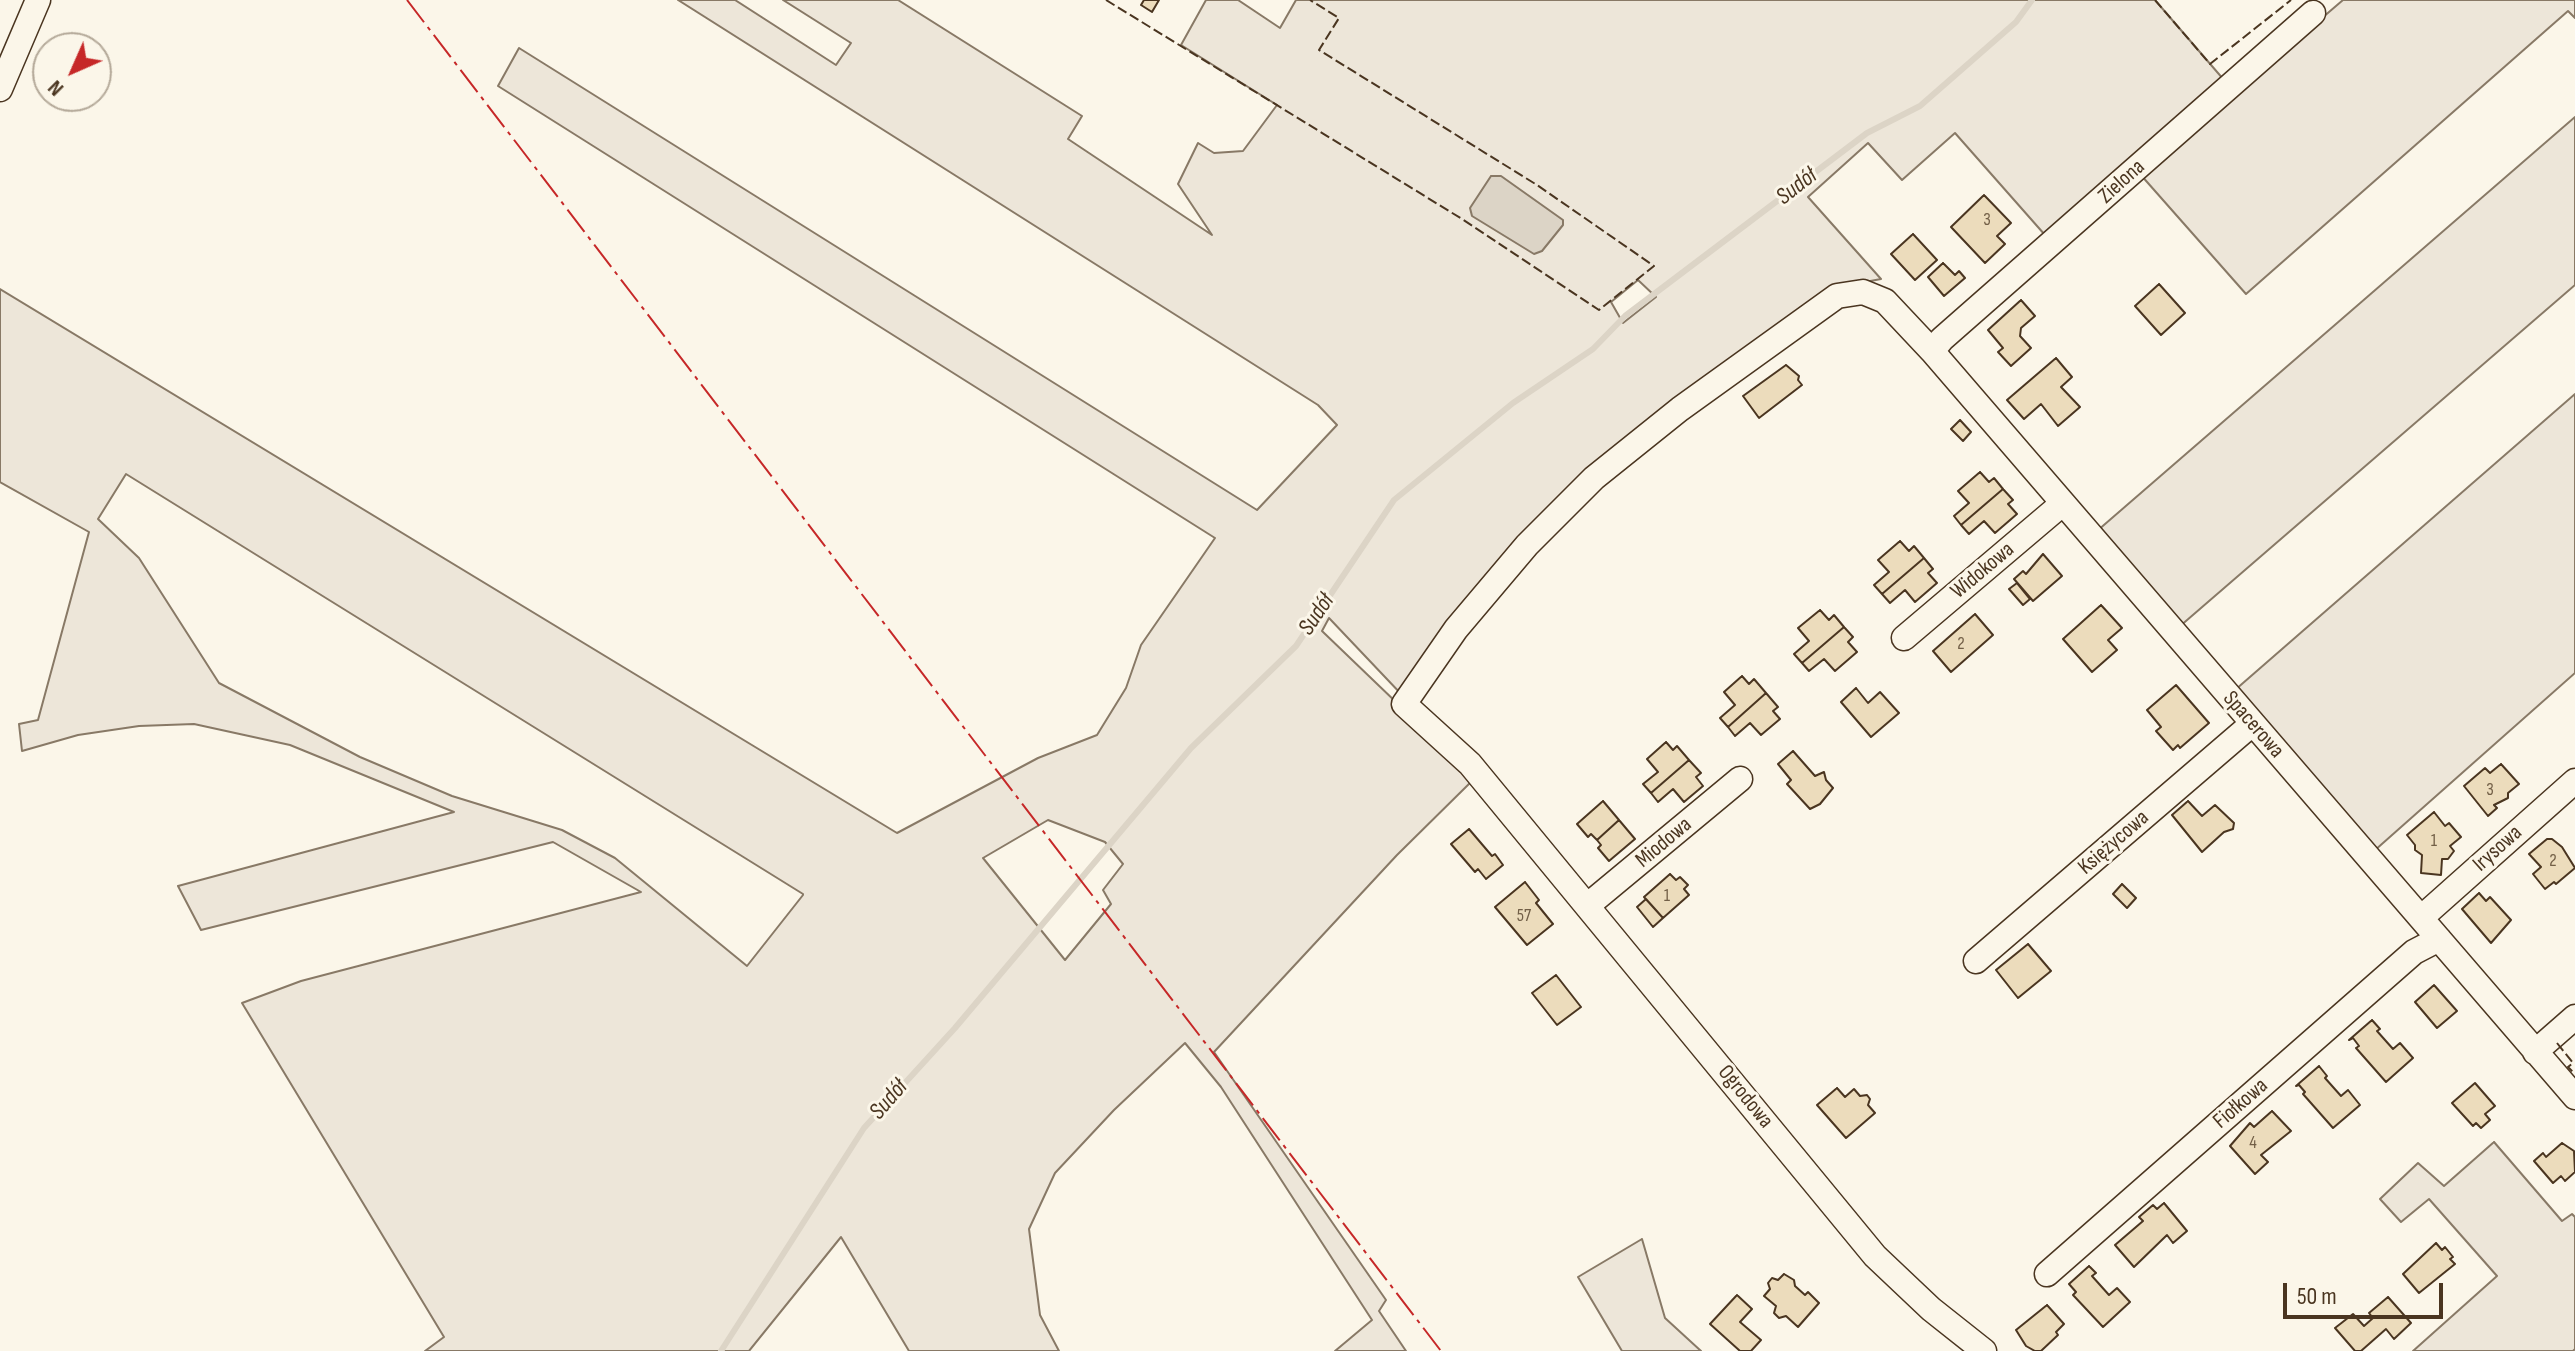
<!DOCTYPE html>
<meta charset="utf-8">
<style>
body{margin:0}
#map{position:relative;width:2575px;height:1351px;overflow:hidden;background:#fbf6e9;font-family:"Sofia Sans Condensed",sans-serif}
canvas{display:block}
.north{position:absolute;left:32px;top:32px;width:80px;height:80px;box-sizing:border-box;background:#fbf6e9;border:2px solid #b4a999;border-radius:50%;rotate:225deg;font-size:22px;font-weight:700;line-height:32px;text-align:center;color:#4a3520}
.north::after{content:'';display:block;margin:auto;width:28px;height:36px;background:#c62828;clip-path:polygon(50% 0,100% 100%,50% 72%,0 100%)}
.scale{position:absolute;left:2283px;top:1283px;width:160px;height:36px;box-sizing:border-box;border:4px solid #4a3520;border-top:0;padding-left:10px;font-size:24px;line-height:28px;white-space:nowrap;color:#4a3520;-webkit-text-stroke:6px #fbf6e9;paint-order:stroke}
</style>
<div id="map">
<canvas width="2575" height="1351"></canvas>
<div class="north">N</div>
<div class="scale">50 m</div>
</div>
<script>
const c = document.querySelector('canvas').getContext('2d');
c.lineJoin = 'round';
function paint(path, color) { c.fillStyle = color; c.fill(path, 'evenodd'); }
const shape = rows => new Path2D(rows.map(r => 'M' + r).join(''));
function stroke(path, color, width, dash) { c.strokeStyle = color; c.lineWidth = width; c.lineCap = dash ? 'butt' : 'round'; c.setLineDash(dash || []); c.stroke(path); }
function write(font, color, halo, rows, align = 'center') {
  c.font = font + ' "Sofia Sans Condensed",sans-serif'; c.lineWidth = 6; c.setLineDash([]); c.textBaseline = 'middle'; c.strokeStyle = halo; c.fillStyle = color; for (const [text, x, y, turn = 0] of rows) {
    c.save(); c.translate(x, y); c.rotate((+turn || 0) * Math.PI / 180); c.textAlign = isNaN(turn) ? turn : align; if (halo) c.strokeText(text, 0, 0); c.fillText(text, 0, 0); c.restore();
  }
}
const green = shape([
 [678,0,735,0,836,65,851,43,783,0,898,0,1082,116,1068,139,1212,235,1178,184,1198,143,1214,153,1243,151,1277,105,1181,45,1206,0,1238,0,1280,28,1296,0,2155,0,2224,80,2045,235,1955,133,1902,180,1868,143,1808,197,1881,279,1833,288,1593,473,1403,696,1329,618,1322,631,1475,778,1397,855,1214,1052,1386,1300,1379,1311,1406,1351,1335,1351,1372,1320,1221,1087,1185,1043,1114,1110,1055,1173,1029,1229,1040,1315,1059,1351,909,1351,841,1237,749,1351,425,1351,444,1337,242,1003,301,981,641,892,553,842,201,930,178,886,454,812,290,745,194,724,139,726,78,735,22,751,19,724,38,720,89,532,0,482,0,289,897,833,1038,758,1097,735,1126,688,1141,645,1215,538,498,86,519,48,1257,510,1337,425,1318,405,678,0],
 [1638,280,1656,297,1623,323,1611,302,1638,280],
 [126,474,803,894,803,895,747,966,615,858,562,830,452,796,360,757,219,683,139,558,98,519,126,474],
 [1048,820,1105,842,1123,864,1103,890,1111,904,1065,960,983,858,1048,820],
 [2343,0,2575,0,2575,18,2568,11,2246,294,2140,174,2343,0],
 [2575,117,2575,285,2179,627,2097,531,2575,117],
 [2575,394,2575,673,2374,851,2235,690,2575,394],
 [2494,1142,2562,1221,2572,1214,2575,1217,2575,1349,2573,1351,2413,1351,2497,1276,2429,1199,2401,1222,2380,1199,2418,1163,2444,1186,2494,1142],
 [1642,1239,1665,1318,1701,1351,1622,1351,1578,1277,1642,1239]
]);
const water = shape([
 [1491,176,1501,176,1563,220,1563,225,1542,251,1534,254,1472,216,1470,208,1491,176]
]);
const stream = shape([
 [721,1351,864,1128,955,1028,1191,748,1296,646,1394,500,1513,403,1593,349,1625,316,1867,133,1920,106,2016,22,2032,0]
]);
const building = shape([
 [1144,0,1159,0,1152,12,1141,5,1144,0],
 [1984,195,2011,223,1997,236,2005,244,1985,263,1951,227,1984,195],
 [1913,234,1937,260,1915,280,1891,254,1913,234],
 [1943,263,1955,275,1959,271,1965,278,1944,296,1928,277,1943,263],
 [2159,284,2185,313,2161,335,2135,306,2159,284],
 [2021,300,2035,316,2021,328,2020,336,2031,348,2011,366,1998,352,2003,348,1988,330,2021,300],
 [2056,358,2072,377,2061,387,2080,407,2058,426,2041,404,2024,419,2007,400,2056,358],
 [1786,365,1799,376,1798,380,1802,385,1759,418,1743,396,1786,365],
 [1960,420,1971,432,1963,441,1951,429,1960,420],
 [1980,472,1989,482,1994,478,2003,489,1961,525,1954,516,1969,503,1958,491,1980,472],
 [2003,489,2013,500,2008,504,2017,514,1995,533,1984,521,1969,534,1961,525,2003,489],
 [1900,541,1909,551,1914,546,1924,558,1882,594,1874,585,1889,572,1878,560,1900,541],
 [2043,554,2062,576,2033,601,2014,579,2023,571,2026,574,2043,554],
 [1924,558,1933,569,1928,573,1937,583,1915,602,1905,590,1890,603,1882,594,1924,558],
 [2017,583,2030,599,2023,605,2009,589,2017,583],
 [2101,605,2122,628,2108,640,2117,650,2092,672,2063,639,2101,605],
 [1820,610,1829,620,1834,615,1844,627,1802,663,1794,654,1809,641,1798,628,1820,610],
 [1975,614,1993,635,1951,672,1933,651,1975,614],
 [1844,627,1853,637,1848,642,1857,652,1835,671,1824,659,1809,671,1802,663,1844,627],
 [1742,676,1749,684,1754,679,1766,693,1728,727,1720,718,1735,705,1724,692,1742,676],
 [2176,685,2209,723,2180,748,2178,745,2173,750,2156,731,2161,727,2147,710,2176,685],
 [1856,688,1868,703,1880,692,1899,713,1871,737,1841,702,1856,688],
 [1766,693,1778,707,1773,711,1780,719,1761,735,1750,723,1735,736,1728,727,1766,693],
 [1666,742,1673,750,1677,746,1689,760,1651,793,1643,784,1658,772,1647,759,1666,742],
 [1793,751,1815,776,1824,772,1826,780,1833,788,1820,804,1810,809,1787,784,1791,780,1778,764,1793,751],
 [1689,760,1701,773,1696,777,1703,786,1684,802,1673,789,1658,802,1651,793,1689,760],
 [2501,764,2519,784,2508,793,2508,798,2494,805,2497,808,2488,816,2464,786,2485,768,2490,773,2501,764],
 [1603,801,1619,820,1597,840,1591,834,1588,837,1577,824,1603,801],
 [2188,801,2202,816,2215,805,2234,823,2233,829,2224,832,2202,852,2172,815,2188,801],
 [2434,812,2445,826,2449,823,2461,837,2450,846,2454,851,2448,859,2442,859,2441,875,2421,873,2422,855,2415,850,2415,845,2407,835,2434,812],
 [1619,820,1635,839,1609,861,1598,848,1601,845,1597,840,1619,820],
 [1469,829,1492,856,1495,854,1503,865,1486,879,1478,869,1475,872,1451,844,1469,829],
 [2547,839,2552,839,2562,847,2575,868,2556,884,2554,882,2545,889,2533,874,2541,867,2529,854,2547,839],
 [1670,874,1676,880,1680,877,1688,885,1684,889,1689,895,1663,918,1644,897,1670,874],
 [1525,882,1539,900,1536,903,1553,924,1527,945,1495,907,1525,882],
 [2122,884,2136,898,2127,908,2113,894,2122,884],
 [2479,893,2486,901,2490,897,2511,920,2491,943,2462,909,2479,893],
 [1646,899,1663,918,1653,927,1637,907,1646,899],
 [2028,944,2051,971,2018,998,1996,970,2028,944],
 [1556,975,1581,1007,1557,1025,1532,993,1556,975],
 [2434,985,2457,1011,2437,1028,2415,1002,2434,985],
 [2372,1020,2380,1029,2377,1031,2393,1049,2400,1043,2413,1058,2386,1082,2356,1048,2359,1046,2353,1038,2349,1040,2372,1020],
 [2319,1066,2327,1076,2325,1078,2341,1096,2348,1090,2360,1105,2333,1128,2303,1094,2305,1092,2299,1085,2296,1086,2319,1066],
 [2475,1083,2495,1106,2485,1114,2490,1120,2481,1128,2476,1123,2473,1126,2452,1103,2475,1083],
 [1837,1088,1845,1097,1854,1089,1860,1096,1867,1095,1870,1099,1868,1105,1875,1113,1846,1138,1817,1105,1837,1088],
 [2272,1111,2291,1131,2261,1155,2268,1162,2255,1174,2230,1146,2250,1123,2254,1127,2272,1111],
 [2562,1143,2574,1151,2575,1172,2565,1181,2561,1176,2553,1183,2534,1161,2543,1153,2546,1157,2562,1143],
 [2164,1203,2187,1231,2173,1243,2167,1235,2134,1267,2115,1245,2143,1221,2139,1217,2153,1205,2157,1209,2164,1203],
 [2436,1243,2442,1250,2445,1247,2453,1257,2450,1259,2455,1264,2419,1293,2403,1274,2436,1243],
 [2089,1266,2096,1273,2092,1276,2109,1295,2117,1288,2130,1302,2103,1327,2073,1295,2076,1292,2069,1284,2089,1266],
 [1784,1274,1794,1280,1795,1286,1805,1295,1808,1292,1819,1303,1798,1327,1786,1316,1779,1318,1774,1313,1776,1306,1764,1296,1770,1289,1768,1283,1772,1278,1778,1280,1784,1274],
 [1737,1295,1752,1309,1740,1322,1761,1340,1751,1351,1740,1351,1710,1324,1737,1295],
 [2388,1297,2411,1323,2394,1339,2386,1329,2361,1351,2355,1351,2335,1328,2353,1314,2364,1326,2373,1318,2369,1313,2388,1297],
 [2047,1305,2064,1324,2056,1332,2058,1335,2041,1351,2035,1351,2026,1346,2016,1330,2047,1305]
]);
const minor = shape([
 [0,89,38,0],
 [1932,351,1942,339,2313,13],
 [1904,638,2062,504],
 [1587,906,1740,779],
 [2421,918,2575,781],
 [1976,961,2252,724],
 [2535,1052,2575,1017],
 [2047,1274,2414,952,2439,939],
 [1984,1351,1931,1309,1875,1256,1470,764,1404,704,1456,629,1527,545,1594,478,1680,409,1837,296,1863,292,1885,301,1932,351,2575,1097]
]);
const fence = shape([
 [1106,0,1462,219,1599,310,1654,266,1537,185,1319,50,1339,18,1310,0],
 [2155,0,2210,64,2291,0],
 [2557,1043,2573,1063,2568,1067,2575,1074]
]);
const power = shape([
 [407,0,1441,1351]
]);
const numberNames = [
 ["3",1987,220],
 ["2",1961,644],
 ["3",2490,790],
 ["1",2434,841],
 ["2",2553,861],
 ["1",1667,896],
 ["57",1524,916],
 ["4",2253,1143]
];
const streetNames = [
 ["Zielona",2122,182,-42],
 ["Widokowa",1983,571,-40],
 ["Spacerowa",2253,725,49],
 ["Miodowa",1664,843,-40],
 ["Księżycowa",2114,843,-41],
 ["Irysowa",2498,849,-42],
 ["Ogrodowa",1745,1097,51],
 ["Fiołkowa",2241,1104,-41]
];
const waterNames = [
 ["Sudół",1797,187,-38],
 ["Sudół",1317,615,-56],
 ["Sudół",889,1100,-49]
];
paint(green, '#ede6d9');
stroke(green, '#887966', 2);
paint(water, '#dcd4c6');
stroke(water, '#887966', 2);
stroke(stream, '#dcd4c6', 6);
paint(building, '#ecdcbc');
stroke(building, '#4a3520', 2);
stroke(minor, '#4a3520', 27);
stroke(minor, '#fbf6e9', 24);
stroke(fence, '#4a3520', 2, [10, 4]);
stroke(power, '#c62828', 2, [28, 6, 4, 6]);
write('18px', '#725f47', null, numberNames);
write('22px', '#4a3520', '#fbf6e9', streetNames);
write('italic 24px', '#4a3520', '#fbf6e9', waterNames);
</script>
